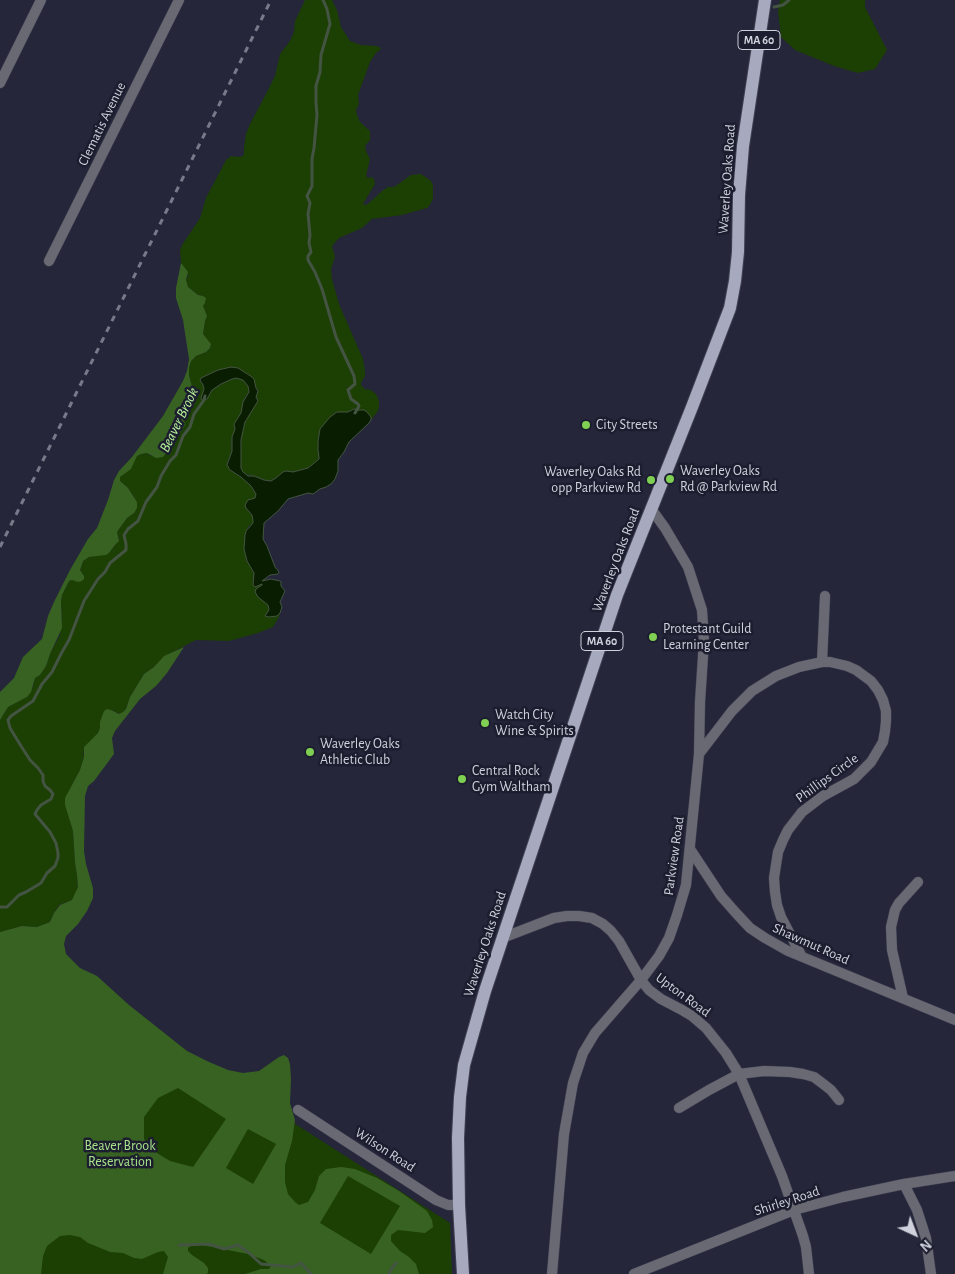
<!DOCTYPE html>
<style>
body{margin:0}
#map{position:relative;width:955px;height:1274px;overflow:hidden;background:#252639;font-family:"Alegreya Sans",sans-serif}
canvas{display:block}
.north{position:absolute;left:890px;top:1209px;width:50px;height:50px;-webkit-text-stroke:4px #1c1d2f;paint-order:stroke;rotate:137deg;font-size:14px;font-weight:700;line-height:20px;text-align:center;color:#cfd1dd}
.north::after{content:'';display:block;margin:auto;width:18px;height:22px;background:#cfd1dd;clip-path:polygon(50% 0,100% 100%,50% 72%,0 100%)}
</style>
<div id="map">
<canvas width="955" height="1274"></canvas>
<div class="north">N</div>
</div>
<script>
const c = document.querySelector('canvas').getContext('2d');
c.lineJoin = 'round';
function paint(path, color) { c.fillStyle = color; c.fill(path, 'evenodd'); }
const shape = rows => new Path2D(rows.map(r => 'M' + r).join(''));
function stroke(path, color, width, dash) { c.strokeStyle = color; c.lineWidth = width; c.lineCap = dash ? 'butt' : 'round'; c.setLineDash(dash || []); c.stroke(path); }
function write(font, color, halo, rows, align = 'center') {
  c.font = font + ' "Alegreya Sans",sans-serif'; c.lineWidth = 5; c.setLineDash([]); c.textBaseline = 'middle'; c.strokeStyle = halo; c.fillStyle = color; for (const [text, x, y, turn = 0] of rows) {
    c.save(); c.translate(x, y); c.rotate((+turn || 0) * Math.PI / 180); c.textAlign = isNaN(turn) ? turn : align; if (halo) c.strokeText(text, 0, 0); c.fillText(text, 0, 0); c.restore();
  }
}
const green = shape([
 [305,0,332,0,337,10,341,27,350,41,361,45,376,46,379,47,381,49,376,53,370,62,358,95,359,104,356,110,357,115,360,122,370,131,370,140,365,146,366,151,370,159,366,176,368,178,372,177,374,179,375,184,363,204,366,205,370,202,382,191,388,187,394,187,411,175,421,174,431,181,433,185,433,199,429,206,427,208,402,215,372,219,362,228,339,238,332,246,335,257,331,269,332,279,339,304,363,359,365,371,365,376,361,383,361,385,365,389,371,390,376,394,379,401,379,407,378,411,371,420,371,417,364,410,351,410,348,412,337,412,333,414,320,429,318,441,318,450,319,457,316,462,308,468,293,472,286,471,283,472,276,478,268,481,254,476,245,474,241,470,240,464,242,430,256,398,258,390,255,386,254,379,243,371,223,370,215,371,203,377,200,381,203,385,204,389,208,397,209,394,216,387,232,379,236,378,243,380,248,385,249,392,245,397,241,413,234,426,235,429,232,437,231,456,227,462,230,470,241,477,251,486,256,492,256,496,246,508,252,515,253,521,253,523,248,527,244,540,245,553,247,561,254,573,253,583,257,586,262,583,260,599,266,602,269,607,269,610,266,614,269,617,277,616,280,613,279,617,273,627,258,633,229,641,196,640,165,656,154,667,144,674,130,697,126,709,123,712,120,714,111,710,100,722,100,728,98,733,83,752,84,757,80,770,68,793,69,818,73,831,75,863,77,875,78,887,76,894,72,900,59,905,54,913,50,922,37,927,22,926,0,932,0,720,8,707,27,697,33,687,35,678,40,675,46,666,50,654,60,635,62,618,61,601,62,595,69,581,84,576,80,570,83,561,89,557,109,553,115,545,117,543,119,539,117,532,119,529,127,518,134,513,137,502,128,488,120,481,120,477,124,474,137,456,141,454,147,453,151,456,168,451,176,441,179,434,182,429,183,416,192,397,193,391,189,375,189,368,191,361,196,356,206,352,210,348,211,345,203,334,205,321,207,316,203,309,203,306,205,303,203,296,198,295,188,287,186,280,188,276,181,263,180,250,182,245,200,218,206,198,226,160,231,156,239,157,243,156,244,153,244,148,246,134,250,124,268,90,275,76,280,54,290,41,294,32,295,21],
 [780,0,865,0,865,7,887,50,875,69,858,73,834,66,795,50,781,37,778,11],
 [0,935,450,1223,452,1274,0,1274]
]);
const forest = shape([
 [181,263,188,272,186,280,188,287,198,295,203,296,206,298,205,303,203,306,207,316,205,321,203,334,211,344,210,348,206,352,196,356,191,361,189,368,189,375,193,391,189,403,183,416,185,425,179,434,176,441,163,457,156,458,147,453,141,454,137,456,131,469,120,477,120,481,128,488,137,502,137,508,134,513,127,518,119,529,117,532,119,541,115,545,109,553,106,555,89,557,83,561,80,570,84,576,84,579,82,581,78,582,72,580,69,581,62,595,61,601,62,628,50,654,46,666,40,675,35,678,31,692,27,697,8,707,0,720,0,692,14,678,23,657,42,639,48,616,54,602,70,570,88,539,97,528,108,500,114,480,119,471,132,457,163,416,183,381,187,371,189,359,183,320,176,298,176,288],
 [184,647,167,673,156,686,140,699,115,731,112,738,114,754,94,781,88,786,85,796,84,851,86,864,93,888,93,898,87,911,78,924,66,936,64,944,66,954,80,968,97,976,129,1005,187,1051,209,1062,228,1070,243,1073,259,1071,279,1057,284,1055,288,1058,290,1064,291,1079,290,1103,295,1120,292,1141,285,1165,285,1182,288,1194,295,1202,299,1205,308,1202,315,1190,319,1176,326,1169,341,1167,355,1169,377,1178,399,1191,427,1211,432,1220,433,1227,425,1233,398,1230,391,1235,391,1241,400,1251,409,1257,416,1264,419,1274,245,1274,261,1269,269,1269,271,1266,264,1260,248,1254,197,1244,192,1245,188,1248,188,1251,192,1255,204,1263,208,1268,208,1273,206,1274,163,1274,168,1257,164,1251,158,1252,142,1259,134,1258,123,1253,110,1252,88,1243,80,1237,70,1235,60,1236,47,1246,43,1256,41,1274,0,1274,0,932,22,926,37,927,50,922,54,913,60,905,72,900,78,887,77,875,75,863,73,831,65,805,65,798,80,770,84,757,84,747,98,733,100,728,100,722,104,711,107,709,111,710,119,714,123,712,126,709,130,697,144,674,154,667,164,656],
 [178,1088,226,1119,193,1167,170,1161,157,1153,144,1139,144,1117,158,1098],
 [248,1129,276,1144,253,1184,226,1168],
 [348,1176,400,1206,371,1254,320,1223]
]);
const water = shape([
 [231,367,238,368,252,377,254,379,256,388,258,391,256,397,258,401,245,422,241,440,241,468,243,472,248,476,254,476,264,480,271,481,276,478,283,472,286,471,293,472,308,468,313,464,319,459,319,457,318,450,318,441,320,429,330,417,337,412,348,412,354,409,357,410,364,410,367,412,371,417,371,420,369,423,349,442,344,452,338,460,338,471,335,479,331,484,326,487,320,489,313,494,308,493,288,499,278,511,264,523,263,539,267,546,275,567,279,572,278,574,270,575,262,581,271,579,280,581,281,582,281,586,285,591,280,602,282,607,280,613,277,616,269,617,265,616,269,610,268,605,258,597,255,592,256,589,262,585,262,584,255,587,253,585,254,573,247,561,244,549,245,535,246,531,253,523,253,521,252,515,246,508,245,505,248,500,255,498,256,494,251,486,241,477,230,470,227,465,232,451,232,437,235,429,234,424,241,413,243,402,249,392,248,386,243,380,236,378,232,379,221,384,212,390,207,399,202,400,201,398,204,389,203,385,200,380,201,378,218,370,231,367]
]);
const stream = shape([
 [323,0,327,9,330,24,321,55,320,72,316,86,316,103,317,115,314,148,312,159,312,186,307,196,310,203,308,214,310,235,309,243,311,252,308,256,308,260,315,272,322,289,336,337,354,376,355,384,348,390,351,399,358,404,359,406,355,413],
 [774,7,783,5,789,0],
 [0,907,7,907,19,895,26,892,41,883,47,873,55,866,58,858,58,853,56,843,50,832,35,814,37,810,41,805,51,799,53,794,50,790,45,786,43,781,43,775,38,768,30,760,21,746,10,728,8,720,11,716,33,701,42,684,52,672,62,652,69,640,84,601,98,579,105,572,110,563,126,550,126,544,124,535,128,529,138,521,146,502,157,487,161,476,170,461,176,455,183,436,190,427,194,414,204,400,205,396],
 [179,1245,209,1244,224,1249,238,1245,249,1253,261,1264,293,1267,301,1263,311,1274],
 [389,1274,391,1269,396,1263]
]);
const street = shape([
 [0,83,41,0],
 [49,261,179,0],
 [822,662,825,596],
 [699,754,732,711,752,691,776,676,799,667,822,662,830,662,847,666,856,670,871,681,878,690,883,700,886,711,886,721,885,731,883,742,871,762,854,779,823,796,802,812,788,830,783,840,778,852,774,878,775,892,777,905,781,917,801,955],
 [690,849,721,896,736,913,750,928,765,938,788,951,955,1020],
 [502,938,554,918,567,916,579,916,592,918,603,924,611,931,619,941,641,980,649,990,661,999,682,1010,692,1016,706,1028,726,1053,739,1074,782,1176,803,1236,806,1247,809,1274],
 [903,998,892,950,891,927,895,910,899,903,918,882],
 [679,1108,709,1090,739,1074,764,1071,790,1072,803,1074,814,1077,822,1083,831,1090,839,1100],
 [298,1110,436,1200,448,1205,459,1205],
 [904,1184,917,1210,926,1238,931,1274],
 [552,1274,564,1134,573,1083,583,1053,595,1033,641,980,659,956,669,938,677,915,686,885,699,754,700,702,704,641,702,610,688,567,665,528,652,510],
 [634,1274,794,1210,843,1197,904,1184,955,1176]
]);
const primary = shape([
 [463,1274,459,1205,458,1138,460,1097,464,1065,485,991,617,595,692,407,730,308,735,281,738,252,739,195,743,146,765,0]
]);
const rail = shape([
 [0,547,271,0]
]);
const markers = [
 [586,425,5,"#7fd052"],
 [670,479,5,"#7fd052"],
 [651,480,5,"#7fd052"],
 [653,637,5,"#7fd052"],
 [485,723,5,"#7fd052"],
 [310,752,5,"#7fd052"],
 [462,779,5,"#7fd052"]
];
const shields = [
 [759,40,42],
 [602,641,42]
];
const shieldNames = [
 ["MA 60",759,40],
 ["MA 60",602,641]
];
const streetNames = [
 ["Clematis Avenue",102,124,-64],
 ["Waverley Oaks Road",727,179,-86],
 ["Waverley Oaks Road",616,560,-69],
 ["Phillips Circle",827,778,-36],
 ["Parkview Road",674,856,-82],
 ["Waverley Oaks Road",485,944,-72],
 ["Shawmut Road",811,944,24],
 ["Upton Road",683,995,36],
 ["Wilson Road",385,1150,33],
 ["Shirley Road",787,1201,-18]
];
const poiNames = [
 ["City Streets",596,425],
 ["Waverley Oaks",680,471],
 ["Rd @ Parkview Rd",680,487],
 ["Waverley Oaks Rd",641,472,"right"],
 ["opp Parkview Rd",641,488,"right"],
 ["Protestant Guild",663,629],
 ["Learning Center",663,645],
 ["Watch City",495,715],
 ["Wine & Spirits",495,731],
 ["Waverley Oaks",320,744],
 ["Athletic Club",320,760],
 ["Central Rock",472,771],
 ["Gym Waltham",472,787]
];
const parkNames = [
 ["Beaver Brook",120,1146],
 ["Reservation",120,1162]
];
const waterNames = [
 ["Beaver Brook",179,420,-64]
];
paint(green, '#1c3f04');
paint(forest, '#386222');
paint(water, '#091e00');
stroke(water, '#445442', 1);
stroke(stream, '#445442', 3);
stroke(street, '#404153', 11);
stroke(primary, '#404153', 14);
stroke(street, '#686973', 10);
stroke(primary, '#a7a9be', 12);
stroke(rail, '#787a89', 3, [6, 6]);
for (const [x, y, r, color] of markers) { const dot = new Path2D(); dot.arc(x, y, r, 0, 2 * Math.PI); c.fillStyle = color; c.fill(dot); stroke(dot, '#1c1d2f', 2); }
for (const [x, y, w] of shields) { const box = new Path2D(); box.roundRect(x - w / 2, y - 9.5, w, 19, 4); c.fillStyle = '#1c1d2f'; c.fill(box); stroke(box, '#cfd1dd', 1); }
write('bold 12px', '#cfd1dd', null, shieldNames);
write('14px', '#cfd1dd', '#1c1d2f', streetNames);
write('14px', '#cfd1dd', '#1c1d2f', poiNames, 'left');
write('14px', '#a7e48a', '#1c1d2f', parkNames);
write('italic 15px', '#b6f499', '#1c1d2f', waterNames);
</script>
